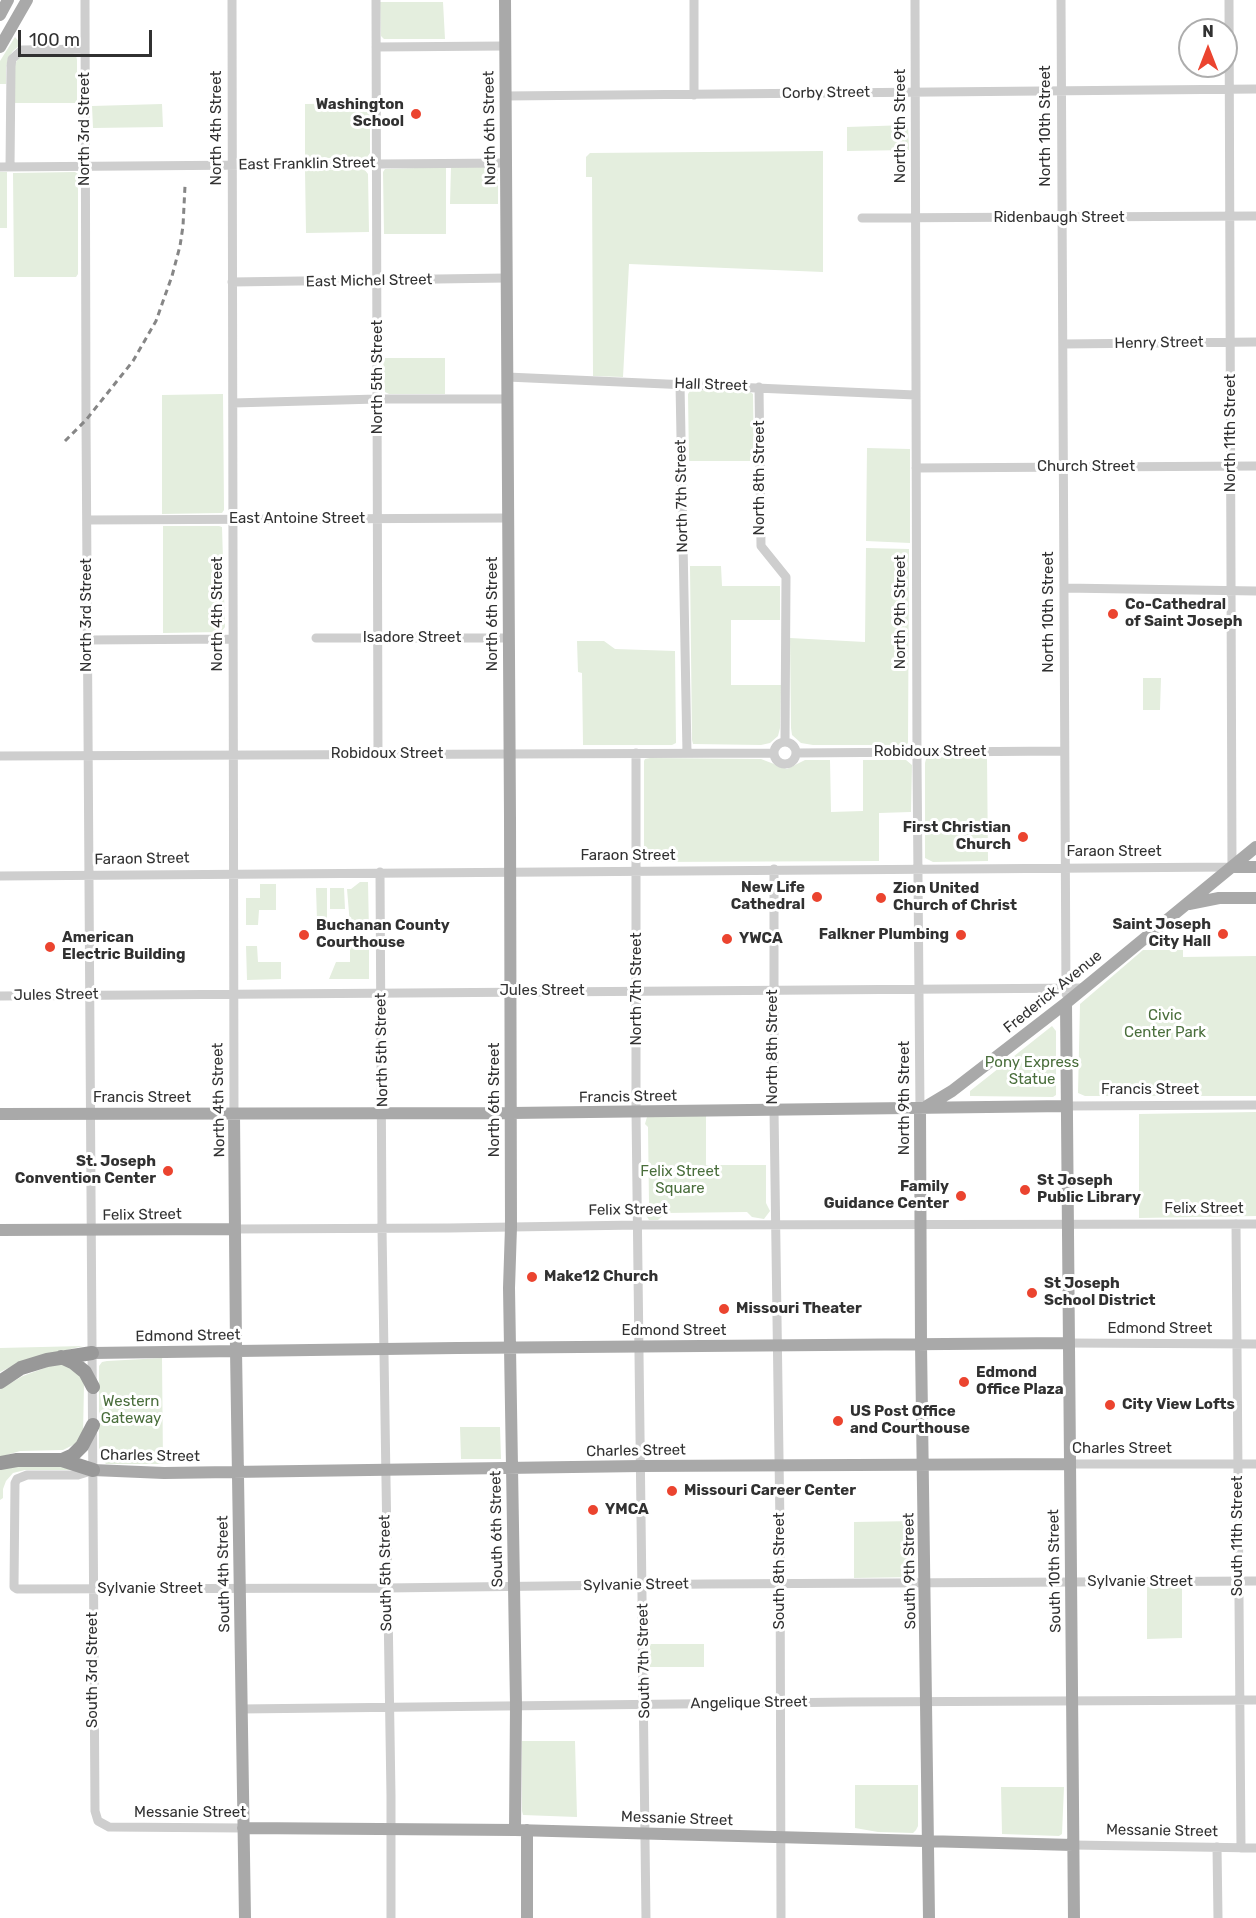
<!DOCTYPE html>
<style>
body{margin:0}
#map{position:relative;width:1256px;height:1918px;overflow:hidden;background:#fff;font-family:Rubik,sans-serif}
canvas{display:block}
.north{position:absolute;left:1178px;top:18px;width:60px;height:60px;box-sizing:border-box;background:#fff;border:2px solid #adadad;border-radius:50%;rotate:0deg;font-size:16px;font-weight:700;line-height:24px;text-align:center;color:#313131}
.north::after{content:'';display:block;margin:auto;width:21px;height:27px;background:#eb442f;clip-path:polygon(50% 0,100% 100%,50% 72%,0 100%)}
.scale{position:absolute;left:18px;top:30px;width:134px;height:27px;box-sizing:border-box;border:3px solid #313131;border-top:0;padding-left:8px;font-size:18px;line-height:21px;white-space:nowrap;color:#313131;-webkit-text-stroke:4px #fff;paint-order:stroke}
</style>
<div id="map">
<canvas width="1256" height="1918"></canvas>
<div class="north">N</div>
<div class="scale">100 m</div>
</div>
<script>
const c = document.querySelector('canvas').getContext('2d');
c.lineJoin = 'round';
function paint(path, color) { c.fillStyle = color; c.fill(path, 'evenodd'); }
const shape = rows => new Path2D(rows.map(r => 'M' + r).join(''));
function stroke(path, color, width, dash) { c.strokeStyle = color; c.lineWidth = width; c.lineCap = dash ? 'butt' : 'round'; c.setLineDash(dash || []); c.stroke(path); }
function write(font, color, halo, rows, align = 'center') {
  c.font = font + ' Rubik,sans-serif'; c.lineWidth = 6; c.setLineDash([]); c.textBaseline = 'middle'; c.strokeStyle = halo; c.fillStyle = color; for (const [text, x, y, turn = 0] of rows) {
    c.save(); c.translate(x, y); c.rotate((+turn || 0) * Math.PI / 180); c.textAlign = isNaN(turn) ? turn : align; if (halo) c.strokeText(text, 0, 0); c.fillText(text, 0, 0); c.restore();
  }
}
const green = shape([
 [380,2,443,2,445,39,384,39,381,36],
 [15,37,21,44,13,51,8,58,6,68,6,84,0,84,0,61],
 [73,53,76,55,77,60,77,103,15,103,15,65,18,58,24,54],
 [370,103,370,153,368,156,366,158,305,158,305,104],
 [162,104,163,127,93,128,92,106],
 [908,125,909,150,847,151,847,127],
 [823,151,823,272,629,264,623,377,593,376,592,177,586,177,586,157,590,153],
 [446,167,446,234,384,234,383,172,385,169],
 [451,167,495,167,498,169,498,204,450,204],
 [364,169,368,174,369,232,306,233,305,170],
 [0,172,7,172,7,228,0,228],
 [75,172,78,174,78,274,76,277,14,277,13,173],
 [383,358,445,358,445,394,389,394,385,392],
 [694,390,750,392,753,394,754,461,689,461,688,394,690,391],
 [223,394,224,510,222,513,162,514,162,395],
 [867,448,910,449,910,543,866,541],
 [163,526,219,526,222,527,225,627,221,632,163,633],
 [866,548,909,549,908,743,906,745,813,745,801,743,792,735,791,728,790,638,865,642],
 [690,566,721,566,722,586,780,586,780,620,731,620,731,685,781,685,780,728,778,736,770,743,761,745,693,744,692,740],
 [577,641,604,641,615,649,675,651,676,743,672,745,583,745,582,673,578,672],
 [1143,678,1161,678,1160,710,1143,710],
 [930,757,987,757,988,861,933,862,925,858,925,763,926,759],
 [650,758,761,759,787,769,805,760,830,760,831,812,863,811,863,760,906,760,912,765,911,812,879,813,879,861,650,862,646,860,644,856,644,761,645,759],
 [360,882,368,882,369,932,355,932,355,925,350,925,347,889,351,889],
 [260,884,276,884,276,910,259,910,258,925,246,925,246,898,260,898],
 [316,888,327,888,327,920,317,920],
 [330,888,344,888,345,909,330,909],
 [355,937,369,937,369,979,329,979,336,962,350,962,350,945,355,945],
 [246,946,257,946,258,962,281,962,281,979,247,980],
 [1143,950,1183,950,1183,957,1256,956,1256,1096,1085,1096,1078,1093,1080,1004],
 [1052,1026,1056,1031,1056,1095,1053,1097,970,1096,970,1091],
 [1256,1112,1256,1216,1139,1218,1139,1114],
 [706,1115,706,1165,766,1165,766,1203,770,1211,764,1219,752,1217,747,1212,665,1213,658,1220,649,1220,646,1215,645,1211,649,1203,648,1127,645,1124,647,1117],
 [83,1346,25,1360,0,1372,0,1348],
 [162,1358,163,1464,106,1464,99,1456,99,1366,102,1362,107,1361],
 [58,1363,70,1367,82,1378,84,1385,83,1435,77,1443,63,1450,20,1451,3,1456,80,1470,25,1470,13,1473,6,1481,3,1489,3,1498,0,1500,0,1389,23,1376,50,1366,50,1364],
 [460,1427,500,1427,501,1459,461,1459],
 [916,1521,914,1577,854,1578,854,1522],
 [1147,1587,1182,1587,1182,1638,1147,1639],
 [650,1644,704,1644,704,1667,650,1667],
 [522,1741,575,1741,577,1817,523,1815,522,1811],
 [855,1785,918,1785,918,1826,916,1830,913,1833,878,1832,855,1828],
 [1001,1787,1064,1787,1062,1834,1059,1836,1002,1834]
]);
const minor = shape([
 [85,0,86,420,95,1811,98,1821,109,1827,243,1828],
 [232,0,234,1114],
 [376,0,378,754],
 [694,0,694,95],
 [915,0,917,761,920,1109],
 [1061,0,1066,994],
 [376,47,504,46],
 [505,96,1256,89],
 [0,167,506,163],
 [10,167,11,66,12,59,22,50,85,49],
 [862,218,1256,216],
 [232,282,506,278],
 [1063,344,1256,342],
 [507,377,915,395],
 [680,384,687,753],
 [759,387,761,546,786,577,785,741],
 [233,403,377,399,507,399],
 [916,468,1256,466],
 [87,520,508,518],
 [1064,588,1256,591],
 [316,638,509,638],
 [88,640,233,639],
 '774 753a11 11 0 1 1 22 0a11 11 0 1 1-22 0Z',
 [636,753,636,1111,646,1918],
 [796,753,1064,751],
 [0,756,774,753],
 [774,869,774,1110,780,1526,781,1918],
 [380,872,382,1228,391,1796,391,1918],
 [0,876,1232,867,1229,0],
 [0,996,1084,988],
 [1067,1106,1256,1105],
 [1236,1224,1241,1848],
 [235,1229,449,1228,638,1225,1256,1224],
 [1068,1343,1256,1344],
 [1069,1464,1256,1464],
 [91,1471,78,1475,27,1475,17,1479,15,1483,14,1587,17,1589,386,1588,706,1584,1256,1581],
 [241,1709,851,1702,1256,1700],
 [1073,1845,1256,1848],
 [1217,1847,1218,1918]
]);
const major = shape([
 [505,0,510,817,511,1227,509,1288,516,1705,515,1830],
 [0,15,8,0],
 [0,47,27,0],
 [1232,867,1256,867],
 [1189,904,1219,898,1256,898],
 [1066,1003,1074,1918],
 [927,1106,952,1091,1066,1003,1256,847],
 [920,1109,921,1344,929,1918],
 [0,1114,511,1113,1067,1106],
 [234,1114,236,1350,245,1918],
 [0,1230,235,1229],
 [92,1353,457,1348,1068,1343],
 [93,1470,164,1473,641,1466,1069,1464],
 [243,1828,515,1830,1073,1845],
 [527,1830,527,1918]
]);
const highway = shape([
 [61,1357,74,1363,85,1372,93,1387],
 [0,1382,21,1368,47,1360,92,1353],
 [62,1460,73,1455,82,1446,93,1425],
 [0,1463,17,1460,62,1460,93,1470]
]);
const rail = shape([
 [65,441,86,420,133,361,156,321,172,276,180,246,183,226,185,186]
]);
const markers = [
 [416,114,6,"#eb442f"],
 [1113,614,6,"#eb442f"],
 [1023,837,6,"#eb442f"],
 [817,897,6,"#eb442f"],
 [881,898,6,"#eb442f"],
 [1223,934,6,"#eb442f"],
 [304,935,6,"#eb442f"],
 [961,935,6,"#eb442f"],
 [727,939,6,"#eb442f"],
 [50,947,6,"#eb442f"],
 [168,1171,6,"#eb442f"],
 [1025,1190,6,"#eb442f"],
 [961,1196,6,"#eb442f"],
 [532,1277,6,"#eb442f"],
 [1032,1293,6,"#eb442f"],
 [724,1309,6,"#eb442f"],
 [964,1382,6,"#eb442f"],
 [1110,1405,6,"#eb442f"],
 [838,1421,6,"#eb442f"],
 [672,1491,6,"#eb442f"],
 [593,1510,6,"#eb442f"]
];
const streetNames = [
 ["Corby Street",826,93,-1],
 ["North 9th Street",901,126,-90],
 ["North 10th Street",1046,126,-90],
 ["North 4th Street",217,128,-90],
 ["North 6th Street",490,128,-91],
 ["North 3rd Street",85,129,-90],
 ["East Franklin Street",307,164,-1],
 ["Ridenbaugh Street",1059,218],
 ["East Michel Street",369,281,-1],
 ["Henry Street",1159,343,-1],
 ["North 5th Street",378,377,-90],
 ["Hall Street",711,385,2],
 ["North 11th Street",1231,433,-90],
 ["Church Street",1086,467],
 ["North 8th Street",760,478,-90],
 ["North 7th Street",682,496,-91],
 ["East Antoine Street",297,519],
 ["North 9th Street",901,612,-90],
 ["North 10th Street",1049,612,-90],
 ["North 4th Street",218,614,-90],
 ["North 6th Street",493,614,-90],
 ["North 3rd Street",87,615,-90],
 ["Isadore Street",412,638],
 ["Robidoux Street",930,752],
 ["Robidoux Street",387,754],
 ["Faraon Street",1114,852],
 ["Faraon Street",628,856],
 ["Faraon Street",142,859,-1],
 ["North 7th Street",637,989,-90],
 ["Jules Street",542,991],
 ["Frederick Avenue",1053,992,-39],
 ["Jules Street",56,995,-1],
 ["North 8th Street",773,1047,-90],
 ["North 5th Street",382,1050,-91],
 ["Francis Street",1150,1090],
 ["Francis Street",628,1097,-1],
 ["Francis Street",142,1098],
 ["North 9th Street",905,1098,-90],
 ["North 4th Street",219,1100,-91],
 ["North 6th Street",495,1100,-90],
 ["Felix Street",1204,1209],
 ["Felix Street",628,1210,-1],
 ["Felix Street",142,1215,-1],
 ["Edmond Street",1160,1329],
 ["Edmond Street",674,1331],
 ["Edmond Street",188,1336,-1],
 ["Charles Street",1122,1449],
 ["Charles Street",636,1451,-1],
 ["Charles Street",150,1456,1],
 ["South 6th Street",497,1529,-91],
 ["South 11th Street",1238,1536,-90],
 ["South 8th Street",780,1571,-90],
 ["South 9th Street",910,1571,-91],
 ["South 10th Street",1055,1571,-91],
 ["South 5th Street",386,1573,-91],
 ["South 4th Street",224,1574,-91],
 ["Sylvanie Street",1140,1582],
 ["Sylvanie Street",636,1585,-1],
 ["Sylvanie Street",150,1589],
 ["South 7th Street",644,1661,-91],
 ["South 3rd Street",93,1670,-90],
 ["Angelique Street",749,1703,-1],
 ["Messanie Street",190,1813],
 ["Messanie Street",677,1819,2],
 ["Messanie Street",1162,1831,1]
];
const poiNames = [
 ["Washington",404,105,"right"],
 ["School",404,122,"right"],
 ["Co-Cathedral",1125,605],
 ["of Saint Joseph",1125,622],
 ["First Christian",1011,828,"right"],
 ["Church",1011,845,"right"],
 ["New Life",805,888,"right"],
 ["Cathedral",805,905,"right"],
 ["Zion United",893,889],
 ["Church of Christ",893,906],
 ["Saint Joseph",1211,925,"right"],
 ["City Hall",1211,942,"right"],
 ["Buchanan County",316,926],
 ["Courthouse",316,943],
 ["Falkner Plumbing",949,935,"right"],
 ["American",62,938],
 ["Electric Building",62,955],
 ["YWCA",739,939],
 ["St. Joseph",156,1162,"right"],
 ["Convention Center",156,1179,"right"],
 ["St Joseph",1037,1181],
 ["Public Library",1037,1198],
 ["Family",949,1187,"right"],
 ["Guidance Center",949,1204,"right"],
 ["Make12 Church",544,1277],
 ["St Joseph",1044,1284],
 ["School District",1044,1301],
 ["Missouri Theater",736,1309],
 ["Edmond",976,1373],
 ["Office Plaza",976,1390],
 ["City View Lofts",1122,1405],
 ["US Post Office",850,1412],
 ["and Courthouse",850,1429],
 ["Missouri Career Center",684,1491],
 ["YMCA",605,1510]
];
const parkNames = [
 ["Civic",1165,1016],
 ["Center Park",1165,1033],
 ["Pony Express",1032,1063],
 ["Statue",1032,1080],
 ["Felix Street",680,1172],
 ["Square",680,1189],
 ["Western",131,1402],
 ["Gateway",131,1419]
];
paint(green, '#e4eede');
stroke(minor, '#cecece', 9);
stroke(major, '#a9a9a9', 12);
stroke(highway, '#989898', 14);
stroke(rail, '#868686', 3, [6, 4.5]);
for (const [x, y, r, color] of markers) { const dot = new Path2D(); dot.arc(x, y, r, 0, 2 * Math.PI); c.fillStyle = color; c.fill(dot); stroke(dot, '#fff', 2); }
write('15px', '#313131', '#fff', streetNames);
write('bold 15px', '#313131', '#fff', poiNames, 'left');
write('15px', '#4a6e3c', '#fff', parkNames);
</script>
